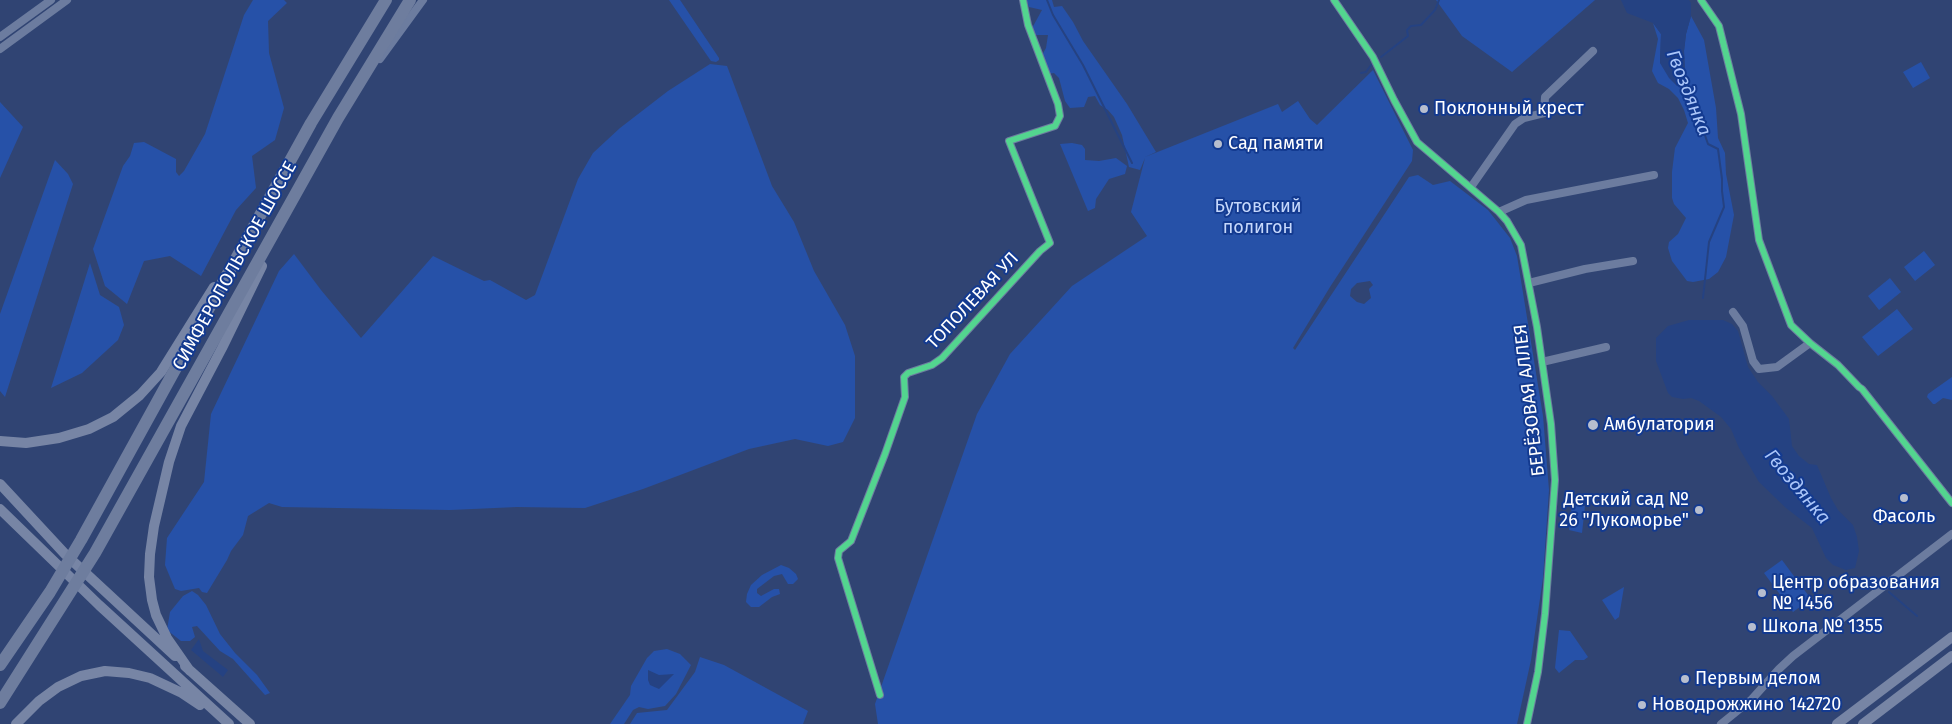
<!DOCTYPE html>
<meta charset="utf-8">
<style>
body{margin:0}
canvas{display:block;background:#304473}
</style>
<canvas width="1952" height="724"></canvas>
<script>
const c = document.querySelector('canvas').getContext('2d');
c.lineJoin = 'round';
function paint(path, color) { c.fillStyle = color; c.fill(path, 'evenodd'); }
const shape = rows => new Path2D(rows.map(r => 'M' + r).join(''));
function stroke(path, color, width, dash) { c.strokeStyle = color; c.lineWidth = width; c.lineCap = dash ? 'butt' : 'round'; c.setLineDash(dash || []); c.stroke(path); }
function write(font, color, halo, rows, align = 'center') {
  c.font = font + ' "Fira Sans",sans-serif'; c.lineWidth = 4; c.setLineDash([]); c.textBaseline = 'middle'; c.strokeStyle = halo; c.fillStyle = color; for (const [text, x, y, turn = 0] of rows) {
    c.save(); c.translate(x, y); c.rotate((+turn || 0) * Math.PI / 180); c.textAlign = isNaN(turn) ? turn : align; if (halo) c.strokeText(text, 0, 0); c.fillText(text, 0, 0); c.restore();
  }
}
const green = shape([
 [253,0,284,0,287,3,268,21,269,53,284,108,275,140,252,156,256,188,236,210,201,276,170,256,144,261,127,304,105,286,93,249,123,166,130,156,134,143,144,142,176,159,176,172,179,176,184,171,205,134,244,15],
 [669,0,680,0,719,58,719,60,716,62,711,61],
 [1026,0,1052,0,1054,7,1062,6,1073,22,1083,41,1127,104,1156,152,1145,157,1278,104,1282,112,1298,101,1310,119,1317,125,1373,70,1413,150,1412,161,1330,287,1293,348,1295,350,1409,177,1418,175,1433,185,1450,181,1488,210,1510,238,1517,256,1543,416,1549,490,1543,578,1531,660,1517,724,878,724,875,704,977,414,1010,354,1072,286,1147,236,1131,212,1145,158,1140,170,1129,167,1122,135,1114,117,1108,110,1100,105,1095,96,1088,97,1084,107,1070,108,1065,101,1059,78,1054,73,1047,74,1041,57,1046,48,1048,35,1034,35,1031,30,1042,10,1029,7],
 [1370,281,1373,285,1369,289,1371,298,1364,304,1357,302,1350,296,1351,289,1357,283],
 [1436,0,1595,0,1512,72,1462,36],
 [1691,16,1704,40,1716,108,1718,138,1725,153,1726,174,1734,215,1726,257,1718,272,1709,279,1693,282,1687,281,1672,261,1668,248,1669,242,1678,234,1686,218,1674,204,1672,198,1672,172,1675,148,1688,123,1684,110,1678,98,1669,89,1658,83,1652,71,1658,39,1653,23,1661,34,1660,63,1685,74,1684,51,1686,34],
 [1921,62,1930,78,1913,88,1903,72],
 [710,64,727,66,772,186,794,222,814,271,845,325,855,356,855,418,843,442,828,446,795,439,749,449,643,489,585,508,517,507,450,510,282,507,269,503,248,516,243,535,231,551,227,560,207,593,202,592,199,588,181,591,175,589,165,565,167,538,204,482,211,414,279,271,294,254,321,290,361,338,433,256,484,281,490,280,526,300,535,295,578,179,593,153,620,128,668,91],
 [0,102,23,127,0,178],
 [1072,143,1082,145,1085,149,1085,160,1099,161,1116,158,1127,166,1125,174,1109,179,1096,199,1095,208,1088,211,1060,144],
 [55,160,68,174,73,184,5,397,0,391,0,314],
 [1924,251,1935,265,1915,281,1904,267],
 [90,263,100,295,119,307,124,325,118,340,82,373,51,388],
 [1890,278,1901,292,1879,310,1868,296],
 [1897,309,1913,329,1878,356,1862,337],
 [1952,377,1952,400,1943,398,1935,404,1933,404,1927,397,1928,394],
 [1572,504,1585,506,1582,533,1569,530],
 [1782,560,1811,599,1793,612,1764,573],
 [781,565,789,568,796,574,798,579,793,584,788,584,782,574,774,576,757,589,757,593,761,596,774,589,779,589,780,594,772,597,759,607,751,607,746,602,747,594,751,585,762,575],
 [1624,587,1619,617,1615,620,1602,600],
 [192,591,198,595,206,605,220,634,235,653,257,675,270,693,265,695,233,659,220,651,197,626,192,627,195,637,190,641,181,641,167,630,170,612,183,596],
 [1559,630,1570,631,1588,657,1584,660,1575,660,1559,673,1555,668],
 [667,649,680,654,691,665,676,694,665,706,648,709,639,707,633,710,624,724,610,724,630,695,631,686,647,658,654,651],
 [700,657,724,665,808,711,803,724,630,724,637,713,667,710,695,672]
]);
const water = shape([
 [1621,0,1689,0,1691,3,1691,16,1686,34,1684,51,1685,74,1683,80,1677,86,1669,78,1660,63,1661,34,1653,23,1627,13],
 [1689,320,1723,320,1732,324,1738,331,1748,367,1758,382,1772,396,1789,419,1792,446,1799,456,1809,464,1817,465,1831,498,1838,510,1853,525,1857,537,1859,551,1855,568,1846,570,1833,565,1826,558,1812,528,1786,508,1759,482,1739,448,1731,429,1721,417,1699,401,1691,398,1683,399,1672,397,1668,393,1656,361,1656,338,1668,326],
 [199,639,203,651,228,670,223,677,191,650],
 [648,670,659,675,674,674,659,689,650,685,648,680]
]);
const stream = shape([
 [1047,0,1053,15,1083,65,1132,163],
 [1381,57,1408,36,1407,30,1411,26,1421,25,1435,10,1439,0],
 [1361,73,1366,72,1371,65],
 [1681,78,1700,121,1708,144,1718,149,1722,179,1722,191,1724,207,1709,242,1703,298],
 [1889,592,1917,616]
]);
const minor = shape([
 [1334,0,1373,57,1394,100,1417,142,1499,212,1507,221,1521,245,1537,327,1551,424,1555,480,1545,614,1538,672,1527,724],
 [1701,0,1719,26,1741,114,1759,240,1791,325,1810,343,1838,365,1859,387,1862,389,1952,503],
 [0,37,51,0],
 [0,49,67,0],
 [380,59,423,0],
 [1471,187,1515,124,1524,118,1544,113,1545,97,1593,51],
 [1499,212,1526,200,1654,175],
 [1529,283,1585,269,1633,261],
 [1733,312,1743,326,1753,361,1759,369,1777,367,1810,343],
 [1542,362,1606,347],
 [880,695,838,558,839,551,851,541,885,454,905,397,904,377,908,373,932,365,942,358,1040,251,1050,243,1009,141,1055,126,1060,116,1058,104,1028,25,1023,0],
 [1721,724,1752,699,1779,669,1793,656,1952,534]
]);
const major = shape([
 [0,441,26,443,59,438,89,429,113,417,140,395,161,372,214,287],
 [0,484,65,554,175,656],
 [0,509,99,605,229,724],
 [185,666,250,724],
 [190,671,167,638,156,615,152,600,149,577,150,554,154,526,169,462,181,426,222,348,262,266],
 [16,724,39,701,58,687,81,676,105,671,129,673,150,678,182,693,200,705],
 [1837,724,1952,637],
 [1863,724,1952,656]
]);
const highway = shape([
 [0,665,50,592,81,540,311,123,386,0],
 [0,703,95,553,338,118,410,0]
]);
const cycleway = shape([
 [1334,0,1373,57,1394,100,1417,142,1499,212,1507,221,1521,245,1537,327,1551,424,1555,480,1545,614,1538,672,1527,724],
 [1701,0,1719,26,1741,114,1759,240,1791,325,1810,343,1838,365,1859,387,1862,389,1952,503],
 [880,695,838,558,839,551,851,541,885,454,905,397,904,377,908,373,932,365,942,358,1040,251,1050,243,1009,141,1055,126,1060,116,1058,104,1028,25,1023,0]
]);
const markers = [
 [1424,109,5,"#b7bece"],
 [1218,144,5,"#b7bece"],
 [1593,425,6,"#b7bece"],
 [1904,498,5,"#b7bece"],
 [1699,510,5,"#b7bece"],
 [1762,593,5,"#b7bece"],
 [1752,627,5,"#b7bece"],
 [1685,679,5,"#b7bece"],
 [1642,705,5,"#b7bece"]
];
const poiNames = [
 ["Поклонный крест",1434,109],
 ["Сад памяти",1228,144],
 ["Амбулатория",1604,425],
 ["Детский сад №",1689,500,"right"],
 ["26 \"Лукоморье\"",1689,521,"right"],
 ["Фасоль",1904,517,"center"],
 ["Центр образования",1772,583],
 ["№ 1456",1772,604],
 ["Школа № 1355",1762,627],
 ["Первым делом",1695,679],
 ["Новодрожжино 142720",1652,705]
];
const parkNames = [
 ["Бутовский",1258,207],
 ["полигон",1258,228]
];
const streetNames = [
 ["СИМФЕРОПОЛЬСКОЕ ШОССЕ",235,266,-61],
 ["ТОПОЛЕВАЯ УЛ",973,301,-47],
 ["БЕРЁЗОВАЯ АЛЛЕЯ",1530,400,-97]
];
const waterNames = [
 ["Гвоздянка",1688,93,68],
 ["Гвоздянка",1797,487,50]
];
paint(green, '#2651a8');
paint(water, '#254282');
stroke(stream, '#254282', 2);
stroke(minor, '#6c7c9f', 8);
stroke(major, '#7785a5', 10);
stroke(highway, '#6e7d9e', 12);
stroke(cycleway, '#53d58f', 6);
for (const [x, y, r, color] of markers) { const dot = new Path2D(); dot.arc(x, y, r, 0, 2 * Math.PI); c.fillStyle = color; c.fill(dot); stroke(dot, '#133a90', 2); }
write('18px', '#fff', '#133a90', poiNames, 'left');
write('18px', '#c6d8fc', '#133a90', parkNames);
write('18px', '#fff', '#133a90', streetNames);
write('italic 19px', '#aac5f9', '#133a90', waterNames);
</script>
